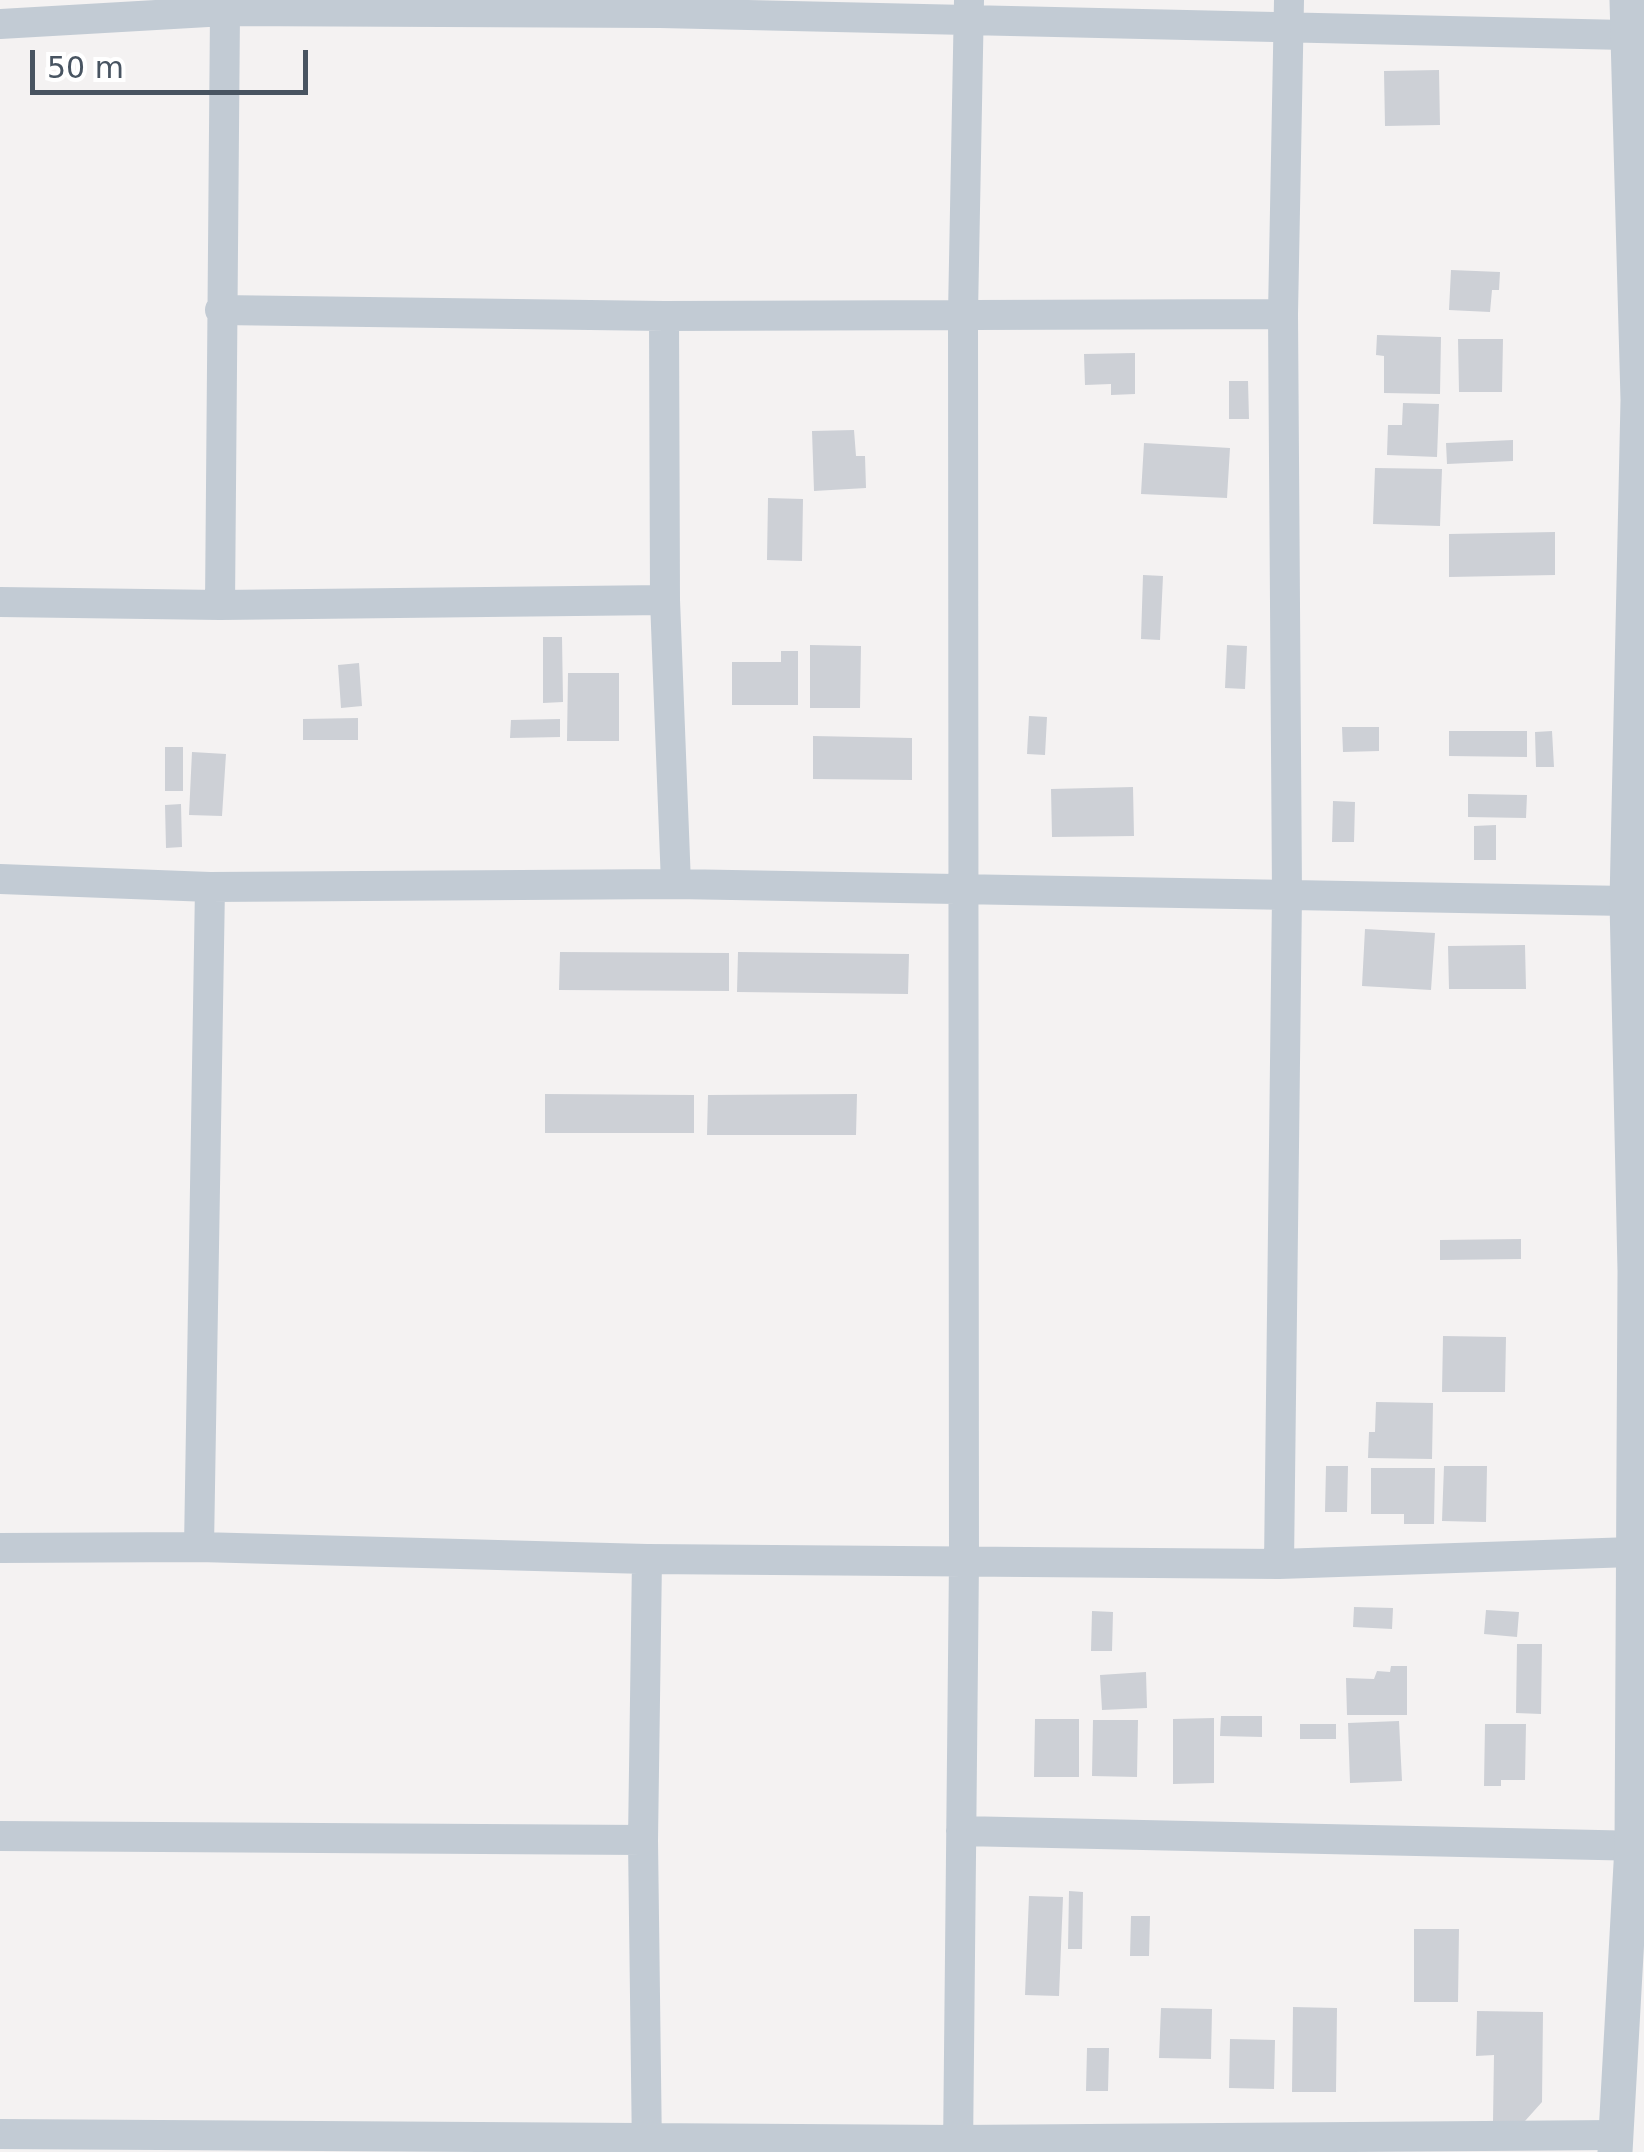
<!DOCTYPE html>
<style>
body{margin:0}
#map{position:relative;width:1644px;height:2152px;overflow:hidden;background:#f4f2f2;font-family:"DejaVu Sans",sans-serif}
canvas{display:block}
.scale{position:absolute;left:30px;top:50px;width:278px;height:45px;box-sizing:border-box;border:5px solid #485461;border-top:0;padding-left:12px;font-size:30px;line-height:35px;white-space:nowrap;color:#485461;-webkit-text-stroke:8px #fff;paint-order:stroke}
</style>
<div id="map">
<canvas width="1644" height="2152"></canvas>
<div class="scale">50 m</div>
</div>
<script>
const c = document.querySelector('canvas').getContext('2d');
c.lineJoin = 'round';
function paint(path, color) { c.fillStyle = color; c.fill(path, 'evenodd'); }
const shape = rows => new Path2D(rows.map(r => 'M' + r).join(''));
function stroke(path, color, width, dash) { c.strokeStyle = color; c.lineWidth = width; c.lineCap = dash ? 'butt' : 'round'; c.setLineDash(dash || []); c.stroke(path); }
const building = shape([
 [1439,70,1440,125,1385,126,1384,71],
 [1451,270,1500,272,1499,290,1492,290,1490,312,1449,310],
 [1377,335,1441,337,1440,394,1384,393,1384,356,1376,355],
 [1458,339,1503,339,1502,392,1459,392],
 [1135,353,1135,394,1111,395,1111,384,1085,385,1084,354],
 [1229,381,1248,381,1249,419,1229,419],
 [1403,403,1439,404,1437,457,1387,455,1388,425,1402,425],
 [854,430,856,456,865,456,866,488,814,491,812,431],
 [1513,440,1513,461,1447,464,1446,443],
 [1144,443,1230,448,1227,498,1141,494],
 [1375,468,1442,469,1440,526,1373,524],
 [768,498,803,499,802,561,767,560],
 [1555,532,1555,575,1449,577,1449,534],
 [1143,575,1163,576,1160,640,1141,639],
 [543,637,562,637,563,702,543,703],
 [810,645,861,646,860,708,810,708],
 [1227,645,1247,646,1245,689,1225,688],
 [781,651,798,651,798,705,732,705,732,662,781,662],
 [359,663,362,706,341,708,338,665],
 [568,673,619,673,619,741,567,741],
 [1029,716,1047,717,1045,755,1027,754],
 [358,718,358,740,303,740,303,719],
 [560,719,560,737,510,738,511,720],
 [1342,727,1379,727,1379,751,1343,752],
 [1449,731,1527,731,1527,757,1449,756],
 [1552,731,1554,767,1536,767,1535,732],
 [813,736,912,738,912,780,813,779],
 [165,747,183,747,183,791,165,791],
 [192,752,226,754,222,816,189,815],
 [1133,787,1134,836,1052,837,1051,789],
 [1468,794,1527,795,1526,818,1468,817],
 [1333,801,1355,802,1354,842,1332,842],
 [181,804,182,847,166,848,165,805],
 [1496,825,1496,860,1474,860,1474,826],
 [1365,929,1435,933,1431,990,1362,986],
 [1525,945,1526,989,1449,989,1448,946],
 [560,952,729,953,729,991,559,990],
 [738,952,909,954,908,994,737,992],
 [545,1094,694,1095,694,1133,545,1133],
 [857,1094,856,1135,707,1135,708,1095],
 [1521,1239,1521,1259,1440,1260,1440,1240],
 [1443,1336,1506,1337,1505,1392,1442,1392],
 [1376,1402,1433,1403,1432,1459,1368,1458,1369,1432,1375,1432],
 [1326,1466,1348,1466,1347,1512,1325,1512],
 [1444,1466,1487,1466,1486,1522,1442,1521],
 [1371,1468,1435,1468,1434,1524,1404,1524,1404,1514,1371,1514],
 [1354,1607,1393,1608,1392,1629,1353,1627],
 [1486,1610,1519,1612,1517,1637,1484,1634],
 [1092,1611,1113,1612,1112,1651,1091,1651],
 [1517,1644,1542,1644,1541,1714,1516,1713],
 [1391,1666,1407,1666,1407,1715,1347,1715,1346,1678,1374,1679,1377,1671,1390,1672],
 [1146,1672,1147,1708,1102,1710,1100,1675],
 [1221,1716,1262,1716,1262,1737,1220,1736],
 [1214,1718,1214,1783,1173,1784,1173,1719],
 [1035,1719,1079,1719,1079,1777,1034,1777],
 [1093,1720,1138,1720,1137,1777,1092,1776],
 [1399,1721,1402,1781,1350,1783,1348,1723],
 [1300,1724,1336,1724,1336,1739,1300,1739],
 [1485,1724,1526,1724,1525,1780,1501,1780,1501,1786,1484,1786],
 [1069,1891,1083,1892,1082,1949,1068,1949],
 [1029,1896,1063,1897,1059,1996,1025,1995],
 [1131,1916,1150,1916,1149,1956,1130,1956],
 [1414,1929,1459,1929,1458,2002,1414,2002],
 [1293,2007,1337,2008,1336,2092,1292,2092],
 [1161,2008,1212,2009,1211,2059,1159,2058],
 [1477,2011,1543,2012,1542,2102,1525,2121,1493,2121,1494,2055,1476,2056],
 [1230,2039,1275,2040,1274,2089,1229,2088],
 [1087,2048,1109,2048,1108,2091,1086,2091]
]);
const minor = shape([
 [0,24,225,11,660,13,1625,35],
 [220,310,664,316,1283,314],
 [664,316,665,600,676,884],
 [0,602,220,605,665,600],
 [220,605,225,11],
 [0,879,210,887,676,884,1627,901],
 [199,1547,210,887],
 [0,1548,199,1547,647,1559,1279,1564,1632,1552],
 [1279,1564,1287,895,1283,314,1289,0],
 [961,1831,1644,1846],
 [0,1836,643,1840],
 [0,2134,958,2140,1615,2135],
 [647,2152,643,1840,647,1559],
 [958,2152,964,1560,963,314,969,0]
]);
const tertiary = shape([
 [1615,2152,1632,1846,1635,1271,1627,901,1638,400,1627,0]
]);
paint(building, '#cdd0d6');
stroke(minor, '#c2cbd4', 30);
stroke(tertiary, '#c2cbd4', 35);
</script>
